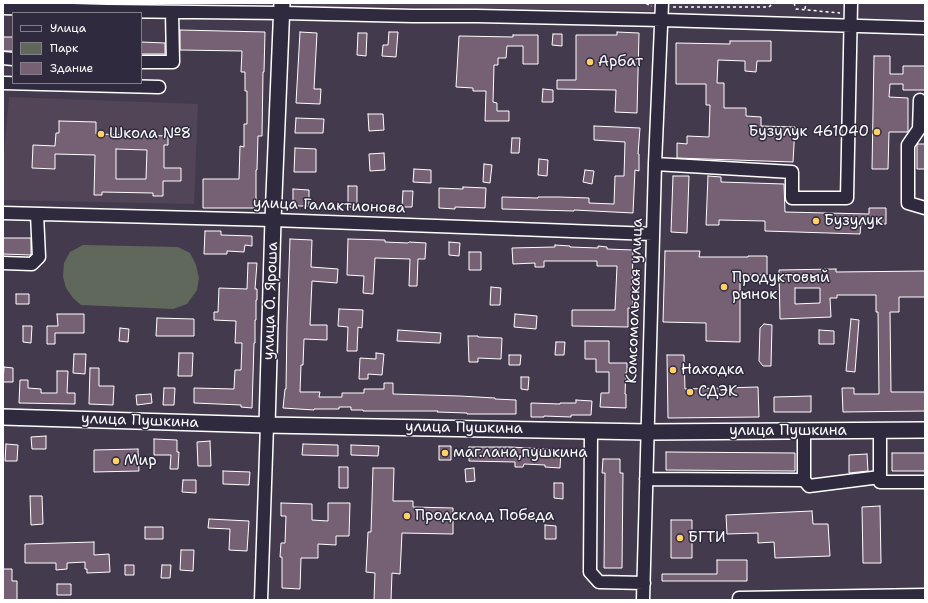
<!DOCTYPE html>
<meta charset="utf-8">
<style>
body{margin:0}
#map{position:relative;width:928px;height:603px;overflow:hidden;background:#443a4d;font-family:"Shantell Sans",sans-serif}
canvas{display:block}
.frame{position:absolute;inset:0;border:4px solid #fff;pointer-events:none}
.legend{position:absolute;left:12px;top:12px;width:130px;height:72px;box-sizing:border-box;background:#2f2a3d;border:1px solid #827f8b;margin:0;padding:5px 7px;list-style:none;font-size:12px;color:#fff}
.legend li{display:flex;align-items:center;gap:8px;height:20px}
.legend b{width:20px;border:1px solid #827f8b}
</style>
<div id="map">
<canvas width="928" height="603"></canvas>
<div class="frame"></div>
<ul class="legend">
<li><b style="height:5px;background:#2f2a3d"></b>Улица</li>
<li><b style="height:11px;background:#5f685b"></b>Парк</li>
<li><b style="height:11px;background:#766073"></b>Здание</li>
</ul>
</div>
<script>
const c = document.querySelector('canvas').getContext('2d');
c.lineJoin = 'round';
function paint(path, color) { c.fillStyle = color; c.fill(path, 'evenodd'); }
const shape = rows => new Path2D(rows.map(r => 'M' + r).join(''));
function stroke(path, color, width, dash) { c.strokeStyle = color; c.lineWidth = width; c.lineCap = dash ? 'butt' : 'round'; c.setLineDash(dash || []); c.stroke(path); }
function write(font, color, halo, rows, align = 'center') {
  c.font = font + ' "Shantell Sans",sans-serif'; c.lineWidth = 3; c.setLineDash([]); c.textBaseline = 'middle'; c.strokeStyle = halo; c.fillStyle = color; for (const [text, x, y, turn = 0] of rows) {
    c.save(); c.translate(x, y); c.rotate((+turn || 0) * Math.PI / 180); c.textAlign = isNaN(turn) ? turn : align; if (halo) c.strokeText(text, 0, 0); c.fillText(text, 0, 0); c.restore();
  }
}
const built = shape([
 [294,3,653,3,652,11,294,5],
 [9,97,198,104,194,204,3,200,3,165]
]);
const green = shape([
 [83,245,178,247,190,253,196,265,199,278,197,290,187,304,173,309,81,305,73,298,66,288,63,277,64,263,70,252]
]);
const building = shape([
 [180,30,265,32,264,72,263,72,262,136,258,136,257,170,256,170,256,208,203,208,203,179,239,179,240,146,244,147,244,124,247,124,247,91,245,91,245,72,241,72,242,51,180,50,180,30],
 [300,32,317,33,314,89,321,89,320,104,296,103,300,32],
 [389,32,398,32,396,57,382,56,383,45,388,45,389,32],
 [617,32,639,33,637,113,615,112,616,90,557,89,557,80,576,80,576,35,617,35,617,32],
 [358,33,367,33,366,56,357,55,358,33],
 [553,34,562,34,562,46,552,45,553,34],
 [513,35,538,35,538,64,523,64,523,46,507,46,506,58,498,58,498,65,494,65,493,102,497,103,497,111,509,111,509,121,485,121,486,91,473,91,473,88,456,87,459,36,513,37,513,35],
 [3,37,13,37,13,51,3,51,3,37],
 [730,41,771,41,771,61,757,61,756,72,745,71,745,61,718,60,717,83,724,83,724,108,746,108,746,116,761,117,761,126,795,127,793,162,677,158,677,143,687,144,687,136,709,137,710,105,706,105,706,84,676,84,676,43,730,44,730,41],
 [141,42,165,43,165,54,141,54,141,42],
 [874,56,890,56,890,74,903,74,903,66,925,66,925,90,903,90,903,84,890,84,889,97,908,98,908,132,889,132,888,169,872,169,874,56],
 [543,89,553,90,553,102,542,102,543,89],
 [368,114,383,114,384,130,369,131,368,114],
 [296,118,324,119,323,133,295,133,296,118],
 [59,121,96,122,96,134,168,136,168,145,164,145,164,168,181,168,181,181,163,181,163,196,153,196,153,193,102,192,102,195,94,195,95,155,55,154,55,169,32,168,33,145,55,146,56,133,59,133,59,121],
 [116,149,147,150,146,179,116,179,116,149],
 [594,126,640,128,638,154,639,154,639,171,635,170,633,213,574,210,574,211,502,209,502,197,538,198,538,197,559,197,589,198,589,203,614,204,615,176,624,176,625,142,594,140,594,126],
 [512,138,520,138,519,153,511,153,512,138],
 [917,144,925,144,925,169,917,169,917,144],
 [295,148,316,149,316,172,294,172,295,148],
 [384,153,385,170,370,171,369,154,384,153],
 [539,159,548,160,547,176,538,175,539,159],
 [484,164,492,165,490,183,483,182,484,164],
 [414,169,431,170,431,183,413,182,414,169],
 [585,170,594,171,592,184,583,182,585,170],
 [673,176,689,176,687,233,671,232,673,176],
 [708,176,721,177,721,182,784,184,785,212,869,214,869,208,886,208,886,224,861,223,860,234,765,231,765,221,719,220,719,225,706,225,708,176],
 [348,186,357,186,357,207,348,207,348,186],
 [463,187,486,188,485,208,455,207,455,209,439,208,439,188,463,189,463,187],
 [293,189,309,190,309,206,293,206,293,189],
 [403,191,413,191,412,207,402,207,403,191],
 [205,231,221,231,221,235,252,236,252,246,245,245,244,252,227,251,227,254,204,254,205,231],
 [3,238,31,238,31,255,3,254,3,238],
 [290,239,312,240,311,267,338,269,337,283,312,281,310,325,327,325,327,340,304,339,303,365,301,365,300,392,320,392,319,397,342,397,342,393,364,393,364,389,384,389,384,383,393,383,393,394,460,396,495,398,495,399,516,400,516,414,467,414,467,413,437,412,438,411,363,411,363,410,351,410,351,407,339,407,339,409,314,409,314,410,283,408,285,389,286,389,287,324,290,239],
 [348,239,385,240,385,242,408,243,409,242,426,243,425,259,418,259,417,286,409,286,410,259,375,258,373,294,363,293,364,276,347,275,348,239],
 [449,242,460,243,459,256,449,255,449,242],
 [555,245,570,246,570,247,598,248,598,246,607,247,607,249,633,250,632,290,633,290,633,308,628,308,628,327,572,326,572,310,615,310,617,266,597,266,597,261,544,261,544,267,535,267,535,263,513,264,512,248,555,247,555,245],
 [665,251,700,251,699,257,748,257,748,256,767,256,767,275,740,275,740,342,706,341,706,323,663,322,665,251],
 [469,252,481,252,481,270,469,270,469,252],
 [248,263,257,263,255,289,257,289,257,300,256,300,256,320,255,320,255,343,254,343,252,408,241,407,241,405,194,403,194,388,234,389,235,370,241,370,242,343,235,343,236,321,214,320,214,312,218,312,219,288,247,289,248,263],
 [836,269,836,272,925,271,925,297,899,297,899,312,890,312,891,392,925,392,925,411,843,412,842,388,854,388,854,394,879,394,878,312,876,312,876,295,837,295,837,298,830,298,831,317,780,319,779,270,836,269],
 [795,288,820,288,820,303,795,304,795,288],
 [491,287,501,288,500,305,490,305,491,287],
 [16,294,29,294,29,304,16,304,16,294],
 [339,309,363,310,362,328,358,327,357,351,347,351,348,327,338,326,339,309],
 [57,314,84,314,84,333,55,333,55,344,47,344,47,326,58,326,57,314],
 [515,314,537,316,536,329,514,327,515,314],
 [157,318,194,319,194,336,156,336,157,318],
 [851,319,859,320,855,372,846,371,851,319],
 [764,324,772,325,771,366,763,366,759,361,760,328,764,324],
 [23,326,32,326,31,343,23,342,23,326],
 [120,328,129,329,128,342,119,341,120,328],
 [398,330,441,333,440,343,397,341,398,330],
 [819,330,834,331,834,344,819,344,819,330],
 [468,336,478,336,478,337,502,338,501,359,478,358,478,362,469,362,468,336],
 [585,341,609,341,609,363,627,363,627,372,626,372,625,394,626,394,626,408,600,407,601,393,609,393,609,372,596,372,596,359,585,359,585,341],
 [556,342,565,342,564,355,555,355,556,342],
 [179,353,193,353,192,376,178,376,179,353],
 [376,353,384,354,382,375,368,374,368,379,359,379,360,358,376,359,376,353],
 [74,354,86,354,85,374,73,373,74,354],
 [509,355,521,355,520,365,509,365,509,355],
 [667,355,684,355,685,389,758,387,759,417,668,418,667,355],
 [4,367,13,368,13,382,3,382,4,367],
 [90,368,99,368,99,386,114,386,113,405,89,404,90,368],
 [57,371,68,371,67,393,75,393,75,404,19,403,20,380,28,380,28,388,41,389,41,393,57,393,57,371],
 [521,377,529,377,528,390,521,389,521,377],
 [164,388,175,388,174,405,163,405,164,388],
 [151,394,152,403,137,405,136,395,151,394],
 [811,396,811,412,774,412,774,397,811,396],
 [576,400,592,401,591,415,571,415,571,417,544,416,544,417,531,417,531,403,560,404,560,403,576,403,576,400],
 [46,436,46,449,32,449,31,437,46,436],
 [154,439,177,440,177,452,179,452,178,469,170,469,171,455,154,455,154,439],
 [210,441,211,466,198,466,197,442,210,441],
 [6,444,18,445,17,461,5,461,6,444],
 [303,444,338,445,338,456,302,455,303,444],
 [351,445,379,446,378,456,351,455,351,445],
 [439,446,451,446,451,460,439,460,439,446],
 [469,447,511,447,561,450,560,468,545,467,545,465,524,464,523,467,515,467,515,462,469,461,469,447],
 [138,449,139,471,94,472,94,450,138,449],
 [666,452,795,453,795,471,666,470,666,452],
 [892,453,925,453,925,471,892,471,892,453],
 [867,454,868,471,849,473,849,455,867,454],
 [603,459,620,459,620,473,623,473,622,568,604,568,605,473,602,473,603,459],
 [339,467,348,467,348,488,339,488,339,467],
 [373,468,394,468,393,501,413,501,413,507,453,508,453,534,402,533,400,574,392,573,391,600,374,600,375,573,366,572,368,532,371,532,373,468],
 [474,468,475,481,466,482,465,469,474,468],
 [223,471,250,472,249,485,223,484,223,471],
 [183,480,196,480,196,493,182,492,183,480],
 [554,483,563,483,563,499,554,498,554,483],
 [30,496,42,496,43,524,31,525,30,496],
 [281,503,312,504,312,520,328,521,328,503,350,503,349,536,336,536,336,545,318,544,318,558,301,558,300,589,282,588,282,557,280,557,281,543,285,543,286,516,281,516,281,503],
 [880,506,881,563,863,563,862,507,880,506],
 [812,511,813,524,828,524,830,556,775,558,774,542,758,543,758,533,727,534,726,515,812,511],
 [209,519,249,521,247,551,229,550,230,529,208,528,209,519],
 [671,520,692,520,692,558,671,558,671,520],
 [545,525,556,526,556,539,545,539,545,525],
 [145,527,163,527,163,539,145,539,145,527],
 [94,542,94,555,109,554,110,572,87,573,87,569,85,569,85,562,67,563,67,569,56,570,56,563,25,563,25,544,94,542],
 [181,550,194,550,193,571,180,570,181,550],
 [717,560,747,560,747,581,662,581,662,574,717,574,717,560],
 [125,565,134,565,134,575,125,575,125,565],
 [162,565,171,565,170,578,161,578,162,565],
 [3,569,12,569,12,581,17,581,17,600,3,600,3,569],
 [57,584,71,584,71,595,57,595,57,584]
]);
const path = shape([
 [647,3,647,4,652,6],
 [794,3,796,9,840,13],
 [673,7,769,7,773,3],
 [805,9,806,3]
]);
const minor = shape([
 [3,8,107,11,282,13,413,16,477,16,662,20,925,28],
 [3,58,13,59],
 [141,62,173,62,172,12],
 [3,83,159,87],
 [920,100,919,129,908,145,908,203,925,208],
 [655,164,792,172,792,198,847,198,851,3],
 [3,213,273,220,653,234],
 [3,263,32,264,39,257,37,214],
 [880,430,880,482,925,482],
 [591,431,590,572,599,582,644,583],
 [646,479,804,480,804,431],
 [804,480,809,486,880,477],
 [261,600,267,425],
 [643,600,655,164,662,3],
 [739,600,739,598,925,595]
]);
const major = shape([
 [3,417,267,425,648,432,925,430],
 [267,425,273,220,282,3]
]);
const markers = [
 [590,62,4,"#ffd166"],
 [877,132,4,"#ffd166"],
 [101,134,4,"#ffd166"],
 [816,221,4,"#ffd166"],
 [724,287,4,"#ffd166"],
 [673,370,4,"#ffd166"],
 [690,392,4,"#ffd166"],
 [445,453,4,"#ffd166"],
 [116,461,4,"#ffd166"],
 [407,516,4,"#ffd166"],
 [680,538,4,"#ffd166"]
];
const poiNames = [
 ["Арбат",598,62],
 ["Бузулук 461040",869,132,"right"],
 ["Школа №8",109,134],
 ["Бузулук",824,221],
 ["Продуктовый",732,278],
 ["рынок",732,295],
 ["Находка",681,370],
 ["СДЭК",698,392],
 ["маг.лана,пушкина",453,453],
 ["Мир",124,461],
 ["Продсклад Победа",415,516],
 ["БГТИ",688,538]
];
const streetNames = [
 ["улица Галактионова",329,206,2],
 ["улица О. Яроша",271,301,-88],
 ["Комсомольская улица",635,301,-88],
 ["улица Пушкина",140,421,2],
 ["улица Пушкина",464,428,1],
 ["улица Пушкина",788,431]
];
paint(built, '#534558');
paint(green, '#5f685b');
paint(building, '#766073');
stroke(building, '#fff', 1);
stroke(minor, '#fff', 15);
stroke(major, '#fff', 18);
stroke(path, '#fff', 1.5, [3, 3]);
stroke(minor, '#2f2a3d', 12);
stroke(major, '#2f2a3d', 15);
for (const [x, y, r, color] of markers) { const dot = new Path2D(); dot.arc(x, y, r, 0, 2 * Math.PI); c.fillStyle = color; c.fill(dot); stroke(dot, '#2f2a3d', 1.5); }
write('15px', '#fff', '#2f2a3d', poiNames, 'left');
write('15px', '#fff', '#2f2a3d', streetNames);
</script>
